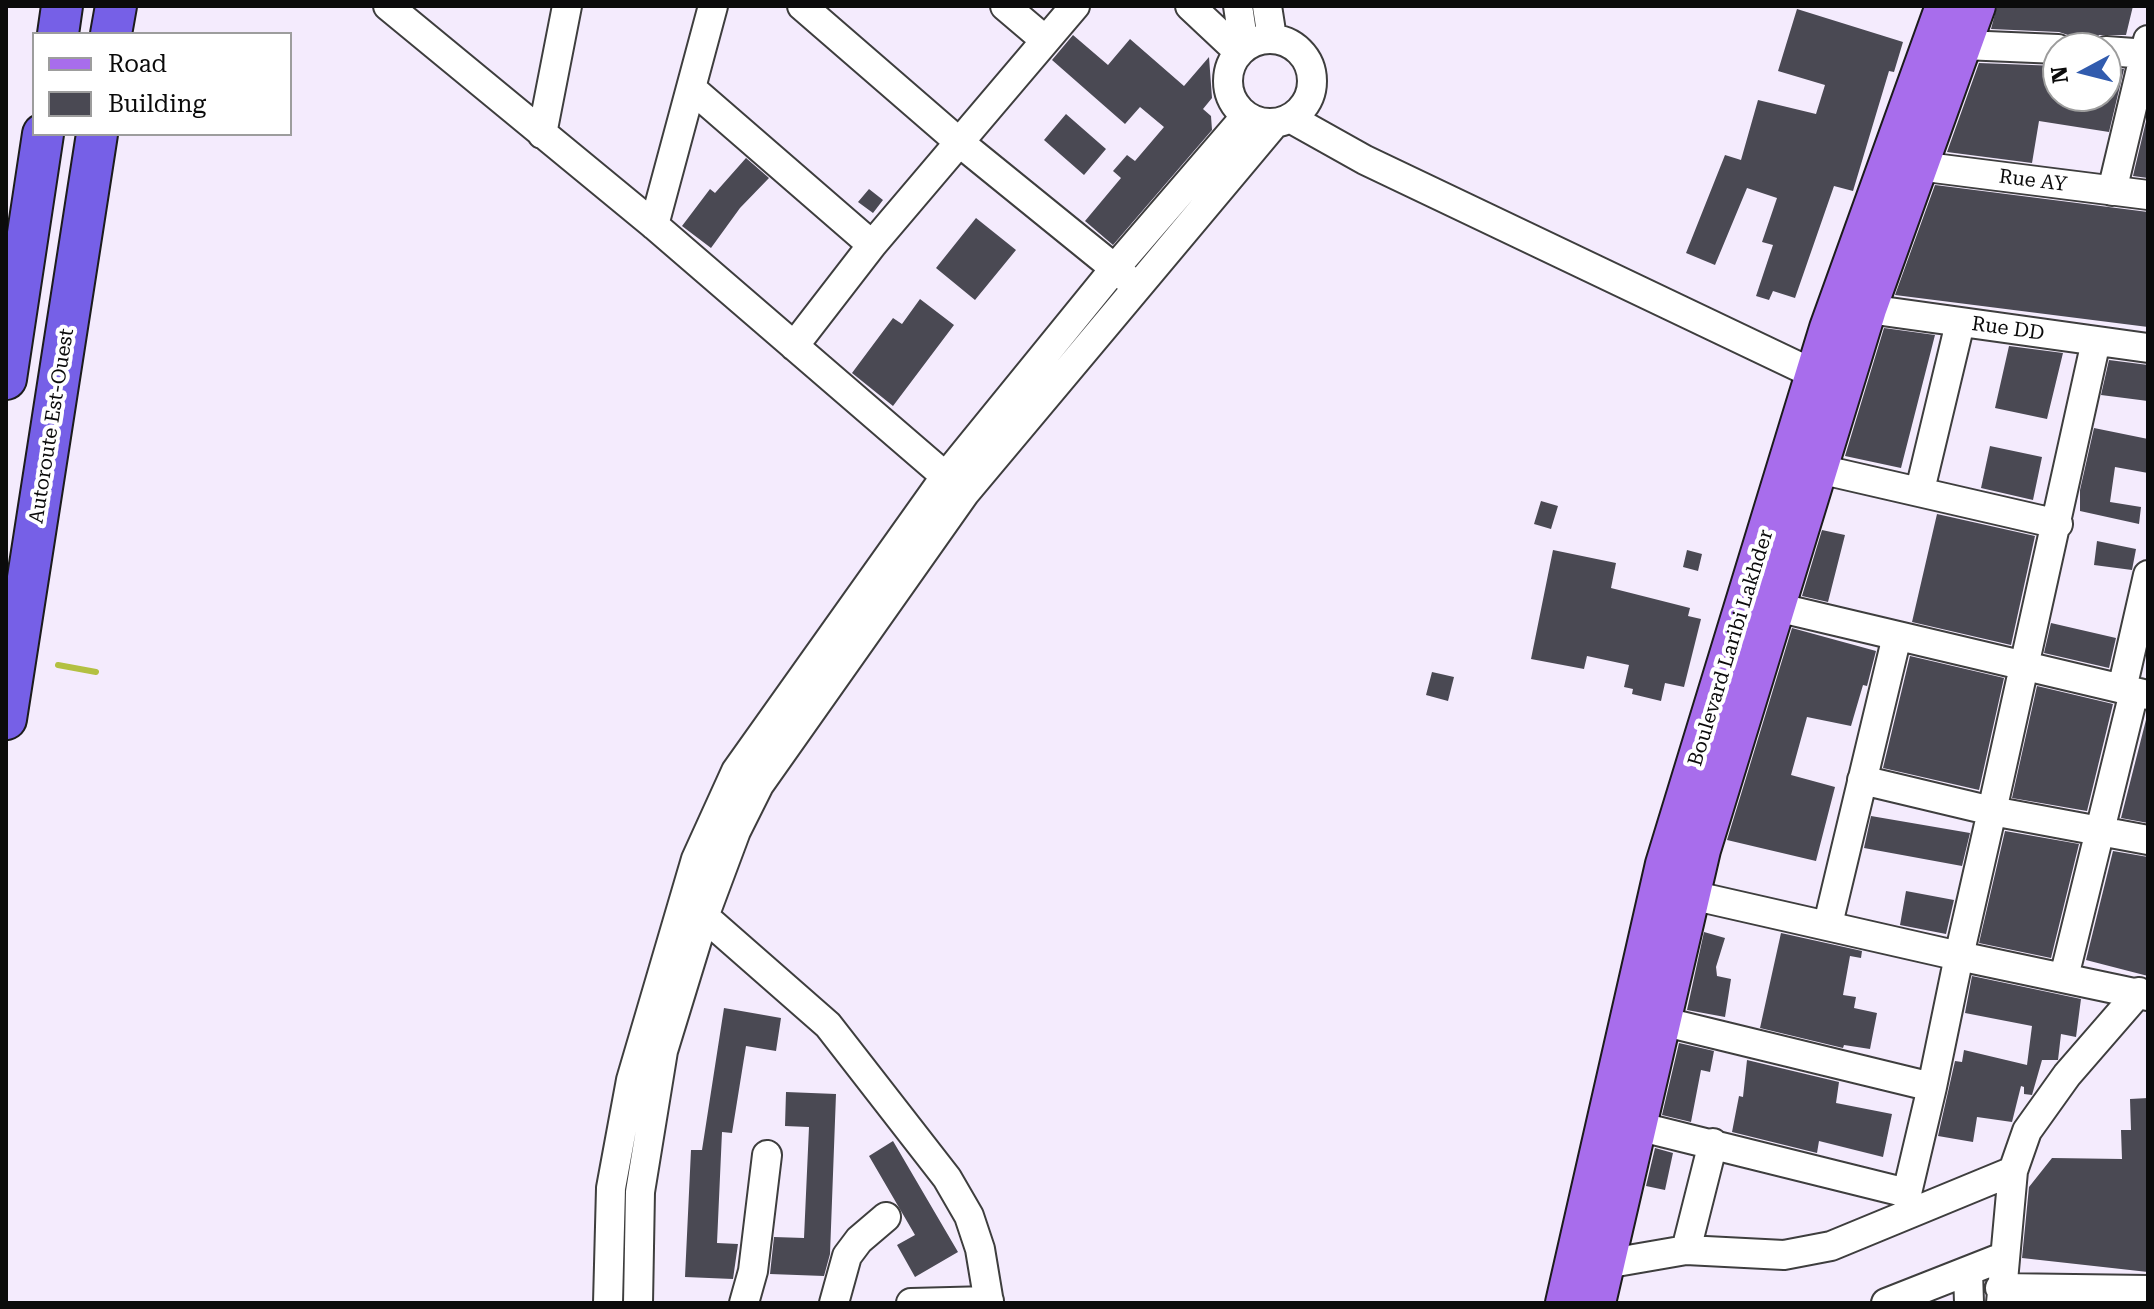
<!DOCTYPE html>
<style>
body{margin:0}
#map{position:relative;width:2154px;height:1309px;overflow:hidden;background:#f4ebfd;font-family:"Roboto Serif",serif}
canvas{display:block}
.frame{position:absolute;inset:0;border:8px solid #0b0b0b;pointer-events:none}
.legend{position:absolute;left:32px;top:32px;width:260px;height:104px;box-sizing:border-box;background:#fff;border:2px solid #9d9d9d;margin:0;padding:10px 14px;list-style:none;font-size:24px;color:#0b0b0b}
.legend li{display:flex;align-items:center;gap:16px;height:40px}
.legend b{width:40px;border:2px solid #9d9d9d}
.north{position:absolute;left:2042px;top:32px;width:80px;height:80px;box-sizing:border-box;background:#fff;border:2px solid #9d9d9d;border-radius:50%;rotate:263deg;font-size:22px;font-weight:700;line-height:32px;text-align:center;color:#0b0b0b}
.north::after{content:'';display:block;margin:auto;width:28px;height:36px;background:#315bae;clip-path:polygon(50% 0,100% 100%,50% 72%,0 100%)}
</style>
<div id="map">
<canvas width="2154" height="1309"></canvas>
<div class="frame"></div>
<ul class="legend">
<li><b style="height:10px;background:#a86dec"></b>Road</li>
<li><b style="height:22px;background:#4a4953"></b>Building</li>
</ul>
<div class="north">N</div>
</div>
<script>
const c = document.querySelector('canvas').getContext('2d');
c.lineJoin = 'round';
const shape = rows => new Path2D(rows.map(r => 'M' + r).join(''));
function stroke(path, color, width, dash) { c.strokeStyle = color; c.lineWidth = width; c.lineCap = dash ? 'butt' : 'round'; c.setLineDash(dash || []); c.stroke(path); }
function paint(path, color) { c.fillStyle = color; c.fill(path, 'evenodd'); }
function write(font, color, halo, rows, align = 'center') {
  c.font = font + ' "Roboto Serif",serif'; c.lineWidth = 8; c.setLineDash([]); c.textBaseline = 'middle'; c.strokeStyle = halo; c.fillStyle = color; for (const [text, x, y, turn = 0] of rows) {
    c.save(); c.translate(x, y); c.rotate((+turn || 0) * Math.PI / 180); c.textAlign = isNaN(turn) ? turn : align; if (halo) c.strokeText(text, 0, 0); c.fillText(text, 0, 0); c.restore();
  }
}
const stream = shape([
 [58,665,96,672]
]);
const building = shape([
 [1997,6,2133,6,2126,35,2099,35,2090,47,2074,44,2068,35,2059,32,1991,29],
 [1797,9,1903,42,1894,72,1889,71,1853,191,1834,186,1795,298,1773,291,1769,300,1756,296,1773,245,1762,242,1777,198,1747,188,1715,265,1686,253,1725,155,1741,160,1758,100,1816,114,1825,85,1778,71],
 [1073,35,1108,65,1130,39,1184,86,1209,57,1212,98,1203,109,1211,116,1212,130,1113,245,1085,221,1121,178,1113,171,1127,155,1135,161,1164,127,1140,107,1125,124,1052,60],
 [1979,63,2058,66,2058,96,2106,96,2106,68,2124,69,2109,132,2039,121,2032,163,1947,152],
 [2148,113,2148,178,2133,176],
 [1066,114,1106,149,1084,175,1044,140],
 [746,158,769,178,740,208,711,248,682,226,710,189,715,193],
 [1935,185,2148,212,2148,327,1895,295],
 [869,189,883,200,873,213,858,202],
 [976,218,1016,250,975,300,936,268],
 [920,299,954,325,893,406,852,373,893,318,902,324],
 [1884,328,1935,335,1901,468,1845,456],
 [2009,346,2063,353,2047,419,1995,408],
 [2109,360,2148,365,2148,401,2101,395],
 [2094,428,2148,439,2148,473,2115,467,2110,502,2141,507,2139,524,2080,511,2080,490],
 [1990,446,2042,457,2033,500,1981,488],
 [1541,501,1558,506,1551,529,1534,524],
 [1937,514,2035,536,2011,645,1912,622],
 [1822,530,1845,535,1828,602,1802,596],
 [2097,541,2136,549,2132,570,2094,565],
 [1553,550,1616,563,1611,588,1690,608,1688,616,1701,619,1684,687,1665,683,1661,701,1632,694,1633,689,1624,687,1629,665,1587,656,1584,669,1531,659],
 [1687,550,1702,554,1698,571,1683,567],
 [2051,623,2116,638,2109,668,2044,653],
 [1792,628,1876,651,1867,686,1863,685,1851,726,1807,717,1791,775,1835,787,1816,861,1727,840],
 [1910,656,2004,678,1979,790,1883,768],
 [1432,672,1454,677,1448,701,1426,695],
 [2037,686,2113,704,2087,811,2012,798],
 [2148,712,2148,823,2121,818],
 [1871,816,1970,833,1962,866,1864,848],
 [2005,831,2079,844,2051,958,1979,943],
 [2113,851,2148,857,2148,976,2086,960],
 [1906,891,1954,900,1946,934,1900,925],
 [1704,932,1725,938,1716,967,1717,976,1731,979,1725,1017,1687,1010],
 [1781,933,1862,951,1861,958,1850,956,1843,995,1856,997,1854,1008,1877,1013,1870,1049,1844,1045,1843,1048,1760,1028],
 [1972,976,2081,999,2076,1037,2061,1034,2058,1060,2042,1060,2032,1095,2024,1094,2024,1087,2021,1086,2012,1122,1977,1117,1973,1142,1938,1136,1955,1061,1962,1062,1964,1050,2027,1065,2032,1026,1965,1013],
 [724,1008,781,1018,776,1051,746,1046,732,1133,722,1132,717,1243,738,1244,733,1279,685,1277,691,1150,702,1150],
 [1679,1043,1714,1051,1710,1072,1701,1070,1691,1122,1662,1115],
 [1747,1060,1839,1082,1836,1103,1892,1114,1883,1157,1819,1141,1817,1153,1732,1132,1739,1096,1743,1097],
 [786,1092,836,1094,830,1254,824,1276,770,1274,774,1237,804,1238,809,1127,785,1126],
 [2148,1098,2148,1272,2022,1258,2029,1187,2052,1158,2122,1159,2121,1130,2131,1130,2130,1099],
 [893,1141,958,1252,915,1277,897,1245,915,1235,869,1156],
 [1655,1148,1673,1153,1665,1190,1646,1186]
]);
const minor = shape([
 [388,6,654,225,959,488],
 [802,6,959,142,1129,280],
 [1005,6,1045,40],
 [1190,6,1239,52],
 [1238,6,1244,46],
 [1267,6,1272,38],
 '1228 81a42 42 0 1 1 84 0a42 42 0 1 1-84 0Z',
 [1963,45,2058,49],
 [2106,51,2148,54],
 [691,88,872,245],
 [1290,118,1365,160,1814,374],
 [542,134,567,6],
 [1918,166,2148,195],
 [2112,191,2148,40],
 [654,225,713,6],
 [1868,309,2148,348],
 [2096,341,1992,811,2148,840],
 [794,346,872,245,1075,6],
 [1819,469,2058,524],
 [1920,490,1960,323],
 [1776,607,2148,695],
 [2122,689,2148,575],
 [1691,895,1959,956,1992,811,1862,780],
 [690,904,828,1025,947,1178,969,1216,980,1249,989,1303],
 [1828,924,1897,636],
 [2064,977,2134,692],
 [1661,1021,1932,1087,1959,956,2148,996],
 [1637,1126,1907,1193,1932,1087],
 [1686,1250,1713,1143],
 [1605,1264,1686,1250,1784,1255,1831,1246,2013,1171],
 [1968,1271,1969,1303],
 [2000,1288,2148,1290],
 [608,1303,611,1188,631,1080,696,859,736,771,945,477,1115,268,1246,116],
 [638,1303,640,1192,663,1051,705,914,736,831,759,785,965,493,1275,123],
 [744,1303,753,1271,767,1155],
 [834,1303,847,1256,859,1240,886,1217],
 [911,1303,989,1301],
 [1886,1303,2003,1257],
 [2001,1303,2013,1171,2027,1131,2067,1075,2139,992]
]);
const major = shape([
 [1564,1303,1664,864,1828,328,1944,6],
 [1597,1303,1702,850,1868,309,1977,6]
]);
const highway = shape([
 [58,34,62,6],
 [111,34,116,6],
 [6,379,43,134],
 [6,719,97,134]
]);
const streetNames = [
 ["Rue AY",2033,181,7],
 ["Rue DD",2008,329,8],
 ["Autoroute Est-Ouest",52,426,-81],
 ["Boulevard Laribi Lakhder",1731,648,-73]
];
stroke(stream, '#b3c042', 6);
paint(building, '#4a4953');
stroke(minor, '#3e3e3e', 32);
stroke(major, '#1c1c1c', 40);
stroke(highway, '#1c1c1c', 44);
stroke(minor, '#fff', 28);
stroke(major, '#a86dec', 36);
stroke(highway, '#7660e7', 40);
write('20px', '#0b0b0b', '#fff', streetNames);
</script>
